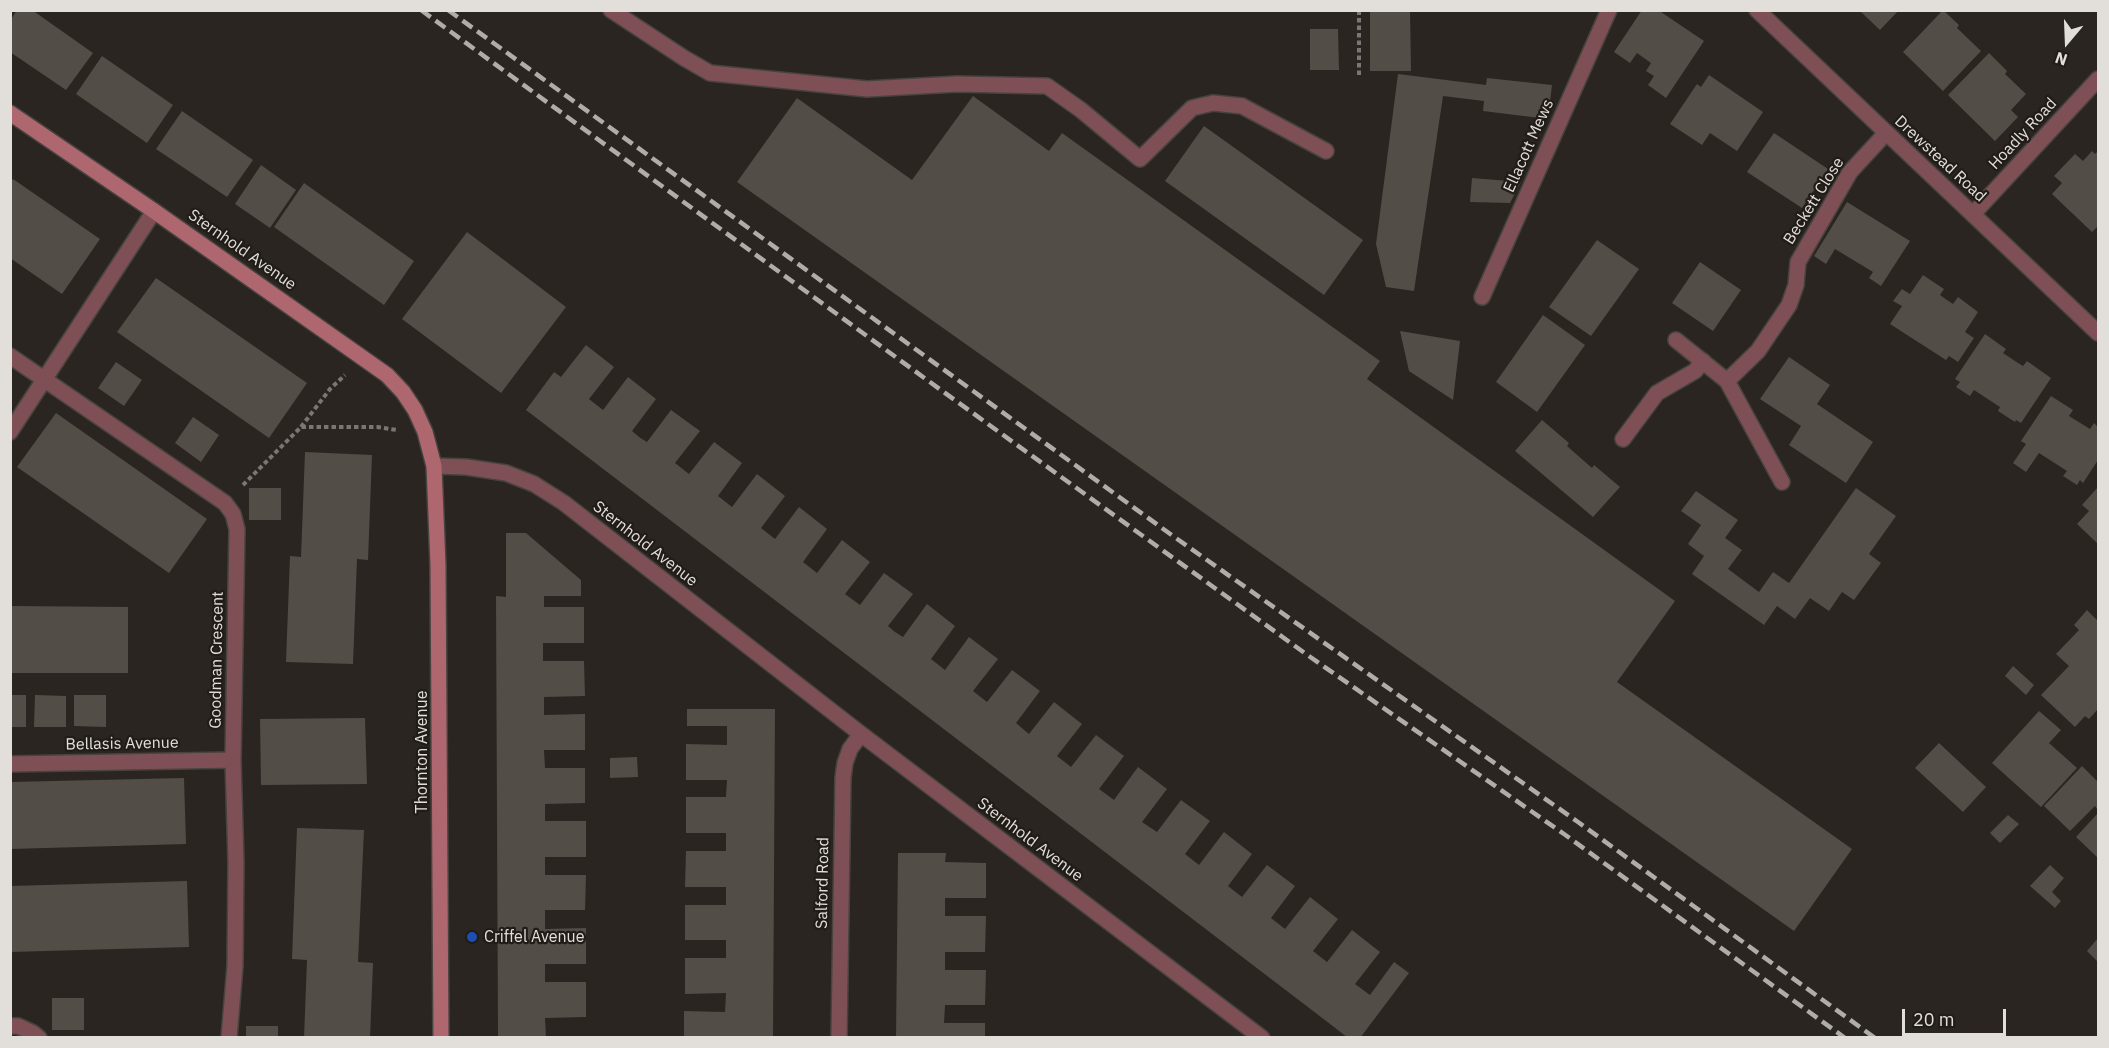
<!DOCTYPE html>
<style>
body{margin:0}
#map{position:relative;width:2109px;height:1048px;overflow:hidden;background:#2a2520;font-family:"IBM Plex Sans",sans-serif}
canvas{display:block}
.frame{position:absolute;inset:0;border:12px solid #e2dfdb;pointer-events:none}
.north{position:absolute;left:2037px;top:12px;width:60px;height:60px;-webkit-text-stroke:4px #211c17;paint-order:stroke;rotate:199deg;font-size:16px;font-weight:700;line-height:24px;text-align:center;color:#e2dfdb}
.north::after{content:'';display:block;margin:auto;width:21px;height:27px;background:#e2dfdb;clip-path:polygon(50% 0,100% 100%,50% 72%,0 100%)}
.scale{position:absolute;left:1902px;top:1009px;width:104px;height:27px;box-sizing:border-box;border:3px solid #e2dfdb;border-top:0;padding-left:8px;font-size:18px;line-height:21px;white-space:nowrap;color:#e2dfdb;-webkit-text-stroke:4px #211c17;paint-order:stroke}
</style>
<div id="map">
<canvas width="2109" height="1048"></canvas>
<div class="frame"></div>
<div class="north">N</div>
<div class="scale">20 m</div>
</div>
<script>
const c = document.querySelector('canvas').getContext('2d');
c.lineJoin = 'round';
function paint(path, color) { c.fillStyle = color; c.fill(path, 'evenodd'); }
const shape = rows => new Path2D(rows.map(r => 'M' + r).join(''));
function stroke(path, color, width, dash) { c.strokeStyle = color; c.lineWidth = width; c.lineCap = dash ? 'butt' : 'round'; c.setLineDash(dash || []); c.stroke(path); }
function write(font, color, halo, rows, align = 'center') {
  c.font = font + ' "IBM Plex Sans",sans-serif'; c.lineWidth = 4.5; c.setLineDash([]); c.textBaseline = 'middle'; c.strokeStyle = halo; c.fillStyle = color; for (const [text, x, y, turn = 0] of rows) {
    c.save(); c.translate(x, y); c.rotate((+turn || 0) * Math.PI / 180); c.textAlign = isNaN(turn) ? turn : align; if (halo) c.strokeText(text, 0, 0); c.fillText(text, 0, 0); c.restore();
  }
}
const building = shape([
 [17,10,32,10,93,53,66,90,10,52,10,21],
 [1370,10,1410,10,1411,71,1370,71],
 [1642,10,1658,10,1704,41,1666,98,1648,85,1654,76,1646,71,1651,63,1637,53,1630,63,1614,52],
 [1863,10,1899,10,1880,30,1861,12],
 [1943,10,1959,25,1957,28,1981,51,1943,91,1903,52],
 [1310,29,1338,29,1339,70,1310,70],
 [1989,53,2007,71,2005,74,2026,94,2011,110,2018,117,1995,141,1948,95],
 [102,56,173,105,147,143,76,94],
 [1398,74,1486,85,1487,78,1552,85,1548,119,1483,111,1484,101,1443,96,1414,291,1386,287,1376,244],
 [1709,75,1763,112,1737,151,1710,133,1702,145,1670,124,1697,84,1701,87],
 [973,96,1049,151,1062,133,1380,361,1367,379,1675,601,1617,682,1852,849,1794,931,737,182,797,98,912,180],
 [182,111,253,160,227,197,156,149],
 [1204,126,1363,240,1324,295,1165,181],
 [1774,133,1828,169,1802,208,1747,172],
 [2092,151,2095,154,2098,151,2098,226,2092,232,2052,194,2062,183,2054,176,2075,154,2083,161],
 [261,165,296,190,270,228,235,204],
 [1472,178,1521,182,1510,203,1470,202],
 [13,179,100,239,62,294,10,258,10,183],
 [304,183,414,261,384,305,274,227],
 [1847,202,1910,241,1881,286,1869,278,1873,272,1835,249,1826,264,1814,256],
 [467,232,566,307,501,393,402,319],
 [1597,240,1639,269,1591,336,1549,307],
 [1700,262,1741,290,1713,331,1672,303],
 [1923,275,1944,289,1940,295,1947,300,1953,304,1958,297,1978,312,1965,332,1974,338,1958,362,1949,356,1946,360,1890,324,1902,306,1893,301,1902,289,1910,294],
 [156,278,307,383,269,438,117,332],
 [1543,315,1585,345,1537,412,1496,382],
 [1400,331,1460,341,1453,400,1409,371],
 [1985,334,2006,349,2003,353,2015,361,2023,366,2027,361,2051,378,2021,423,2016,420,2015,422,1998,411,2000,407,1974,390,1970,396,1956,387,1960,382,1955,379],
 [586,345,614,367,589,399,603,410,628,377,656,399,632,431,639,437,647,442,671,410,700,431,675,463,689,474,714,442,742,463,718,496,732,507,757,474,785,496,761,528,775,539,799,507,827,529,803,562,817,573,842,540,870,562,845,594,860,605,884,573,913,594,888,626,895,632,903,637,927,604,955,626,931,659,945,670,969,637,998,659,973,691,987,702,1012,670,1040,691,1016,723,1023,729,1029,734,1054,702,1082,724,1057,756,1071,767,1096,735,1124,756,1099,789,1114,800,1138,767,1167,789,1142,822,1157,832,1181,800,1210,821,1185,854,1199,865,1224,832,1252,854,1228,886,1242,897,1267,865,1295,886,1271,918,1285,929,1310,897,1338,919,1313,951,1327,962,1352,930,1380,952,1355,984,1370,995,1394,962,1409,973,1360,1038,1348,1038,1334,1027,526,410,554,372,561,377],
 [1789,357,1830,385,1817,404,1873,442,1846,483,1789,445,1801,426,1760,399],
 [116,362,142,380,124,406,98,388],
 [2051,396,2073,410,2069,416,2090,429,2094,423,2098,427,2098,460,2083,483,2080,480,2077,485,2063,476,2067,471,2039,453,2026,472,2013,463,2026,444,2021,441],
 [56,413,207,519,169,573,17,467],
 [193,417,219,435,201,462,175,443],
 [1542,420,1569,443,1567,446,1592,468,1594,465,1620,487,1593,517,1515,451],
 [305,452,372,455,368,560,357,559,353,664,286,662,290,556,301,557],
 [2098,487,2098,544,2077,524,2089,511,2082,505],
 [249,488,281,488,281,520,249,520],
 [1856,488,1896,516,1869,554,1881,563,1854,600,1842,592,1829,611,1810,598,1795,619,1777,606,1764,625,1692,574,1704,556,1688,544,1701,525,1681,511,1696,491,1738,520,1725,538,1742,550,1728,569,1759,592,1773,572,1789,583],
 [506,533,526,533,581,580,581,596,544,596,544,607,584,607,584,643,543,643,543,661,584,661,585,696,544,697,544,715,585,714,585,750,544,750,545,768,585,768,585,803,545,804,545,821,586,821,586,857,545,857,545,875,586,875,585,910,545,910,545,929,586,928,586,964,545,964,545,982,586,982,586,1017,545,1018,546,1038,498,1038,496,596,506,597],
 [10,606,128,607,128,673,10,673],
 [2087,610,2098,621,2098,709,2089,719,2085,716,2075,727,2041,695,2069,666,2056,654,2079,630,2074,625],
 [2013,666,2034,685,2026,695,2005,676],
 [10,695,26,695,26,727,10,727],
 [35,695,66,696,66,727,34,727],
 [74,695,106,695,106,727,74,726],
 [687,709,775,709,773,1038,684,1038,684,1011,725,1012,726,993,685,994,685,958,726,958,726,940,685,940,685,905,726,905,726,887,685,887,686,851,726,851,726,833,686,833,686,797,726,797,727,780,686,780,686,744,727,745,727,726,687,726],
 [2039,711,2061,730,2049,743,2077,768,2041,807,1992,763],
 [365,718,367,784,261,785,260,719],
 [1939,743,1986,787,1963,812,1915,768],
 [637,757,638,777,610,778,610,758],
 [2082,766,2098,782,2098,810,2095,806,2070,831,2044,806],
 [184,778,186,844,10,849,10,782],
 [2098,813,2098,858,2076,837],
 [2008,815,2019,824,2000,843,1990,833],
 [297,828,364,830,358,962,373,963,370,1038,304,1038,307,960,292,959],
 [898,853,946,853,945,862,986,863,986,898,945,898,945,916,986,916,985,952,945,952,945,970,986,970,985,1005,945,1005,944,1023,985,1023,985,1038,896,1038],
 [2050,865,2064,878,2052,892,2061,901,2055,908,2030,886],
 [187,881,189,947,10,952,10,886],
 [2098,938,2098,962,2087,951],
 [52,998,84,998,84,1030,52,1030],
 [246,1026,278,1026,278,1038,246,1038]
]);
const path = shape([
 [1359,75,1359,10],
 [301,427,330,389,345,375],
 [243,485,301,427,377,427,397,430]
]);
const service = shape([
 [611,10,684,58,710,73,867,89,957,84,1047,86,1081,110,1140,159,1192,108,1213,103,1242,106,1326,151],
 [1623,439,1657,393,1695,371,1703,361]
]);
const minor = shape([
 [1757,10,2098,333],
 [1973,214,2098,79],
 [1482,297,1609,10],
 [1676,340,1727,381],
 [10,356,225,503,233,514,237,529,233,760,236,863,235,966,229,1038],
 [10,432,154,211],
 [434,466,466,467,506,473,534,484,564,503,861,734,1262,1038],
 [1782,482,1727,381,1758,351,1789,305,1796,285,1798,262,1850,172,1886,133],
 [10,764,233,760],
 [10,1026,18,1026,33,1033,39,1038],
 [839,1038,843,778,845,763,850,749,861,734]
]);
const secondary = shape([
 [10,113,154,211,387,375,403,392,415,410,425,432,434,466,438,565,441,1038]
]);
const rail = shape([
 [421,10,923,377,1306,654,1564,834,1845,1038],
 [448,10,1173,536,1578,822,1875,1038]
]);
const markers = [
 [472,937,6,"#1a4fb4"]
];
const streetNames = [
 ["Hoadly Road",2023,134,-47],
 ["Ellacott Mews",1529,146,-66],
 ["Drewstead Road",1940,159,43],
 ["Beckett Close",1814,201,-58],
 ["Sternhold Avenue",242,250,35],
 ["Sternhold Avenue",645,544,38],
 ["Goodman Crescent",217,660,-89],
 ["Bellasis Avenue",122,744,-1],
 ["Thornton Avenue",422,752,-90],
 ["Sternhold Avenue",1030,840,37],
 ["Salford Road",823,883,-89]
];
const poiNames = [
 ["Criffel Avenue",484,937]
];
paint(building, '#534d47');
stroke(service, '#47433e', 18);
stroke(minor, '#47433e', 18);
stroke(secondary, '#47433e', 18);
stroke(path, '#7a7672', 4, [4.5, 3]);
stroke(service, '#7e5055', 15);
stroke(minor, '#7e5055', 15);
stroke(secondary, '#ae666f', 15);
stroke(rail, '#b0ada8', 4.5, [12, 6]);
for (const [x, y, r, color] of markers) { const dot = new Path2D(); dot.arc(x, y, r, 0, 2 * Math.PI); c.fillStyle = color; c.fill(dot); stroke(dot, '#211c17', 2); }
write('16px', '#e2dfdb', '#211c17', streetNames);
write('16px', '#e2dfdb', '#211c17', poiNames, 'left');
</script>
